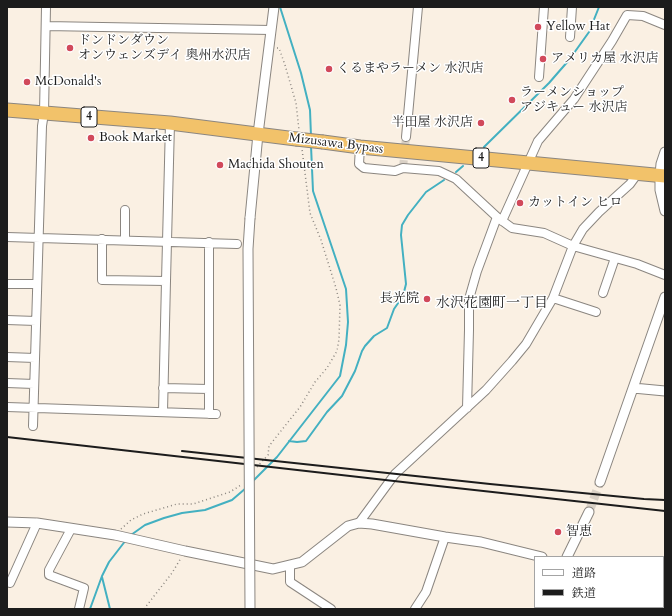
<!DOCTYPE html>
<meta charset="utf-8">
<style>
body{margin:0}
#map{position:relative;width:672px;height:616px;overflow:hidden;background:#faf0e3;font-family:Cardo,"Noto Serif JP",serif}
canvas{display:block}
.frame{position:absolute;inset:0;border:8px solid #1c1c1c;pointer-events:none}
.legend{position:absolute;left:534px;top:556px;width:130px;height:52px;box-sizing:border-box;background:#fff;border:1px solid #a4a4a4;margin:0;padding:5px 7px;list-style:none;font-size:12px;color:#1c1c1c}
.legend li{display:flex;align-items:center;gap:8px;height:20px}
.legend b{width:20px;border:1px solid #a4a4a4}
</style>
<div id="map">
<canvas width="672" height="616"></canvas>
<div class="frame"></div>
<ul class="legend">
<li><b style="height:5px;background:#fff"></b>道路</li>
<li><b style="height:5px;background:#1c1c1c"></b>鉄道</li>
</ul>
</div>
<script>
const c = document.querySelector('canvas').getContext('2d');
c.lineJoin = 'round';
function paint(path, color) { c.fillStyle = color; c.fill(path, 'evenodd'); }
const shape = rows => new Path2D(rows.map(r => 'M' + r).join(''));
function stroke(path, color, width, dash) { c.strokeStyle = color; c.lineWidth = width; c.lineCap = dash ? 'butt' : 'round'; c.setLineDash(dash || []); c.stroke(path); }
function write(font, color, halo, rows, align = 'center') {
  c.font = font + ' Cardo,"Noto Serif JP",serif'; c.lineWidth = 3; c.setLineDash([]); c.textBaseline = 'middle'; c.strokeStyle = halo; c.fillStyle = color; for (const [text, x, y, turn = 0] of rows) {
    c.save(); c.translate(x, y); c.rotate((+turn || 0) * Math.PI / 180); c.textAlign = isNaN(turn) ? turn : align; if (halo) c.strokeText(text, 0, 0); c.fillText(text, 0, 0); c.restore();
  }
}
const green = shape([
 [573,607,629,607,628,609,572,609]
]);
const stream = shape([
 [280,7,301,73,310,110,311,136],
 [484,147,549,83,569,60,589,32,599,7],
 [456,172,463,166],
 [289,441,297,442,306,441,327,412,342,396,355,371,362,351,365,346,374,336,387,328,394,309,403,296,406,284,401,235,402,225,408,215,426,192,444,180],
 [252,482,277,457,340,376,346,345,348,322,346,289,313,191,311,146],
 [131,535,145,525,164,518,182,513,205,510,232,500,246,488],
 [102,577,110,609],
 [90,609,102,576,109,562,126,540]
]);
const minorTunnel = shape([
 [403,168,406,137]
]);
const tertiaryTunnel = shape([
 [589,512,600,482]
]);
const path = shape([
 [277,48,279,48,285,65,296,103,299,130],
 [257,467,268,455,269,446,300,407,315,382,327,368,337,351,339,339,340,305,336,288,321,240,310,213,302,149],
 [121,529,131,520,143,514,177,504,193,504,230,492,241,485],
 [144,609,172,573,181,558]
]);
const minor = shape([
 [46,26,271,30],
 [570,37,572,7],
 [539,77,544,7],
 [406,137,418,7],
 [360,147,359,164,364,168,395,171,403,168,439,171,456,179,497,217,512,228,544,233,573,246,637,264,665,275],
 [502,221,538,141,574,99,612,41,627,15,643,16,665,25],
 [7,237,237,244],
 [102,239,102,280,166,281,170,123],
 [125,240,125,210],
 [7,284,37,284],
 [603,293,615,258],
 [553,298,596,312],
 [7,320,36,321],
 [7,357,35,358],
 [7,383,34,384],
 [163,388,209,389],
 [7,407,216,414],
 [467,408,469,330,469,299,477,271,497,217],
 [163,412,166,281],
 [209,414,209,242],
 [33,426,42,126,44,113,46,7],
 [359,523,395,474,486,390,512,361,526,344,553,298,573,246,583,229,599,212,630,184,638,173],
 [71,529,49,570,49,575,84,588,79,609],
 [290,565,290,582,331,609],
 [7,582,10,583,37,523],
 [415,609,426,592,445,537]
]);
const tertiary = shape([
 [665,152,661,164,660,175,660,190,665,211],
 [250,218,258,134,274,7],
 [633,388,665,391],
 [600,482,665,297],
 [7,522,37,523,115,535,185,551,273,569,302,562,348,526,359,523,372,524,445,537,481,542,542,557],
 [567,557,589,512],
 [659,607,662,609],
 [541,609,542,607]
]);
const trunk = shape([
 [7,110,170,123,296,139],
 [323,142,360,147,665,176]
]);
const rail = shape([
 [7,437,438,486,665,511],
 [182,451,490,484,644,499,665,500]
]);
const tertiaryBridge = shape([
 [250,218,248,249,250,609]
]);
const trunkBridge = shape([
 [296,139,323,142]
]);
const markers = [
 [538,27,4,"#d1495b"],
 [70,48,4,"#d1495b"],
 [543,59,4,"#d1495b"],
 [329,69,4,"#d1495b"],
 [27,82,4,"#d1495b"],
 [512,100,4,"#d1495b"],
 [481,123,4,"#d1495b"],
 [91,138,4,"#d1495b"],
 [220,165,4,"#d1495b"],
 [520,203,4,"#d1495b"],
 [427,299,4,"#d1495b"],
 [558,532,4,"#d1495b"]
];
const shields = [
 [89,117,16],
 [481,158,16]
];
const shieldNames = [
 ["4",89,117],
 ["4",481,158]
];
const poiNames = [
 ["Yellow Hat",546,27],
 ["ドンドンダウン",78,41],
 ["オンウェンズデイ 奥州水沢店",78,56],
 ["アメリカ屋 水沢店",551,59],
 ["くるまやラーメン 水沢店",337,69],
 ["McDonald's",35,82],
 ["ラーメンショップ",520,93],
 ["アジキュー 水沢店",520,108],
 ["半田屋 水沢店",473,123,"right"],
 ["Book Market",99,138],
 ["Machida Shouten",228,165],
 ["カットイン ヒロ",528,203],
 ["長光院",419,299,"right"],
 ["智恵",566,532]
];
const streetNames = [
 ["Mizusawa Bypass",336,144,7]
];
const neighbourhoodNames = [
 ["水沢花園町一丁目",492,304]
];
paint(green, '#71c98f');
stroke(stream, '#43b0c1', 2);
stroke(minorTunnel, '#d9d0c5', 8, [8, 4]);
stroke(tertiaryTunnel, '#d9d0c5', 9, [9, 4.5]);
stroke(minor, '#8b8680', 10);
stroke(tertiary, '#8b8680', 11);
stroke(trunk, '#8b8680', 15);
stroke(path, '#8b8680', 1.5, [1, 3]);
stroke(minor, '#fff', 8);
stroke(tertiary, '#fff', 9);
stroke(trunk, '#f2c26a', 13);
stroke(rail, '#1c1c1c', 2);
stroke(tertiaryBridge, '#8b8680', 11, []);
stroke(trunkBridge, '#8b8680', 15, []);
stroke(tertiaryBridge, '#fff', 9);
stroke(trunkBridge, '#f2c26a', 13);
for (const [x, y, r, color] of markers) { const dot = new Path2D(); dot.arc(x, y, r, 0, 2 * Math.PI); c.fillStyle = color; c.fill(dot); stroke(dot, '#fff', 1.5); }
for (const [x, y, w] of shields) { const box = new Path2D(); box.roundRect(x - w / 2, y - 10, w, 20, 3); c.fillStyle = '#fff'; c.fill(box); stroke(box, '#1c1c1c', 1); }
write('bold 12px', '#1c1c1c', null, shieldNames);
write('13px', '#1c1c1c', '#fff', poiNames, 'left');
write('13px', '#1c1c1c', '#fff', streetNames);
write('14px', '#1c1c1c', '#fff', neighbourhoodNames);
</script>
